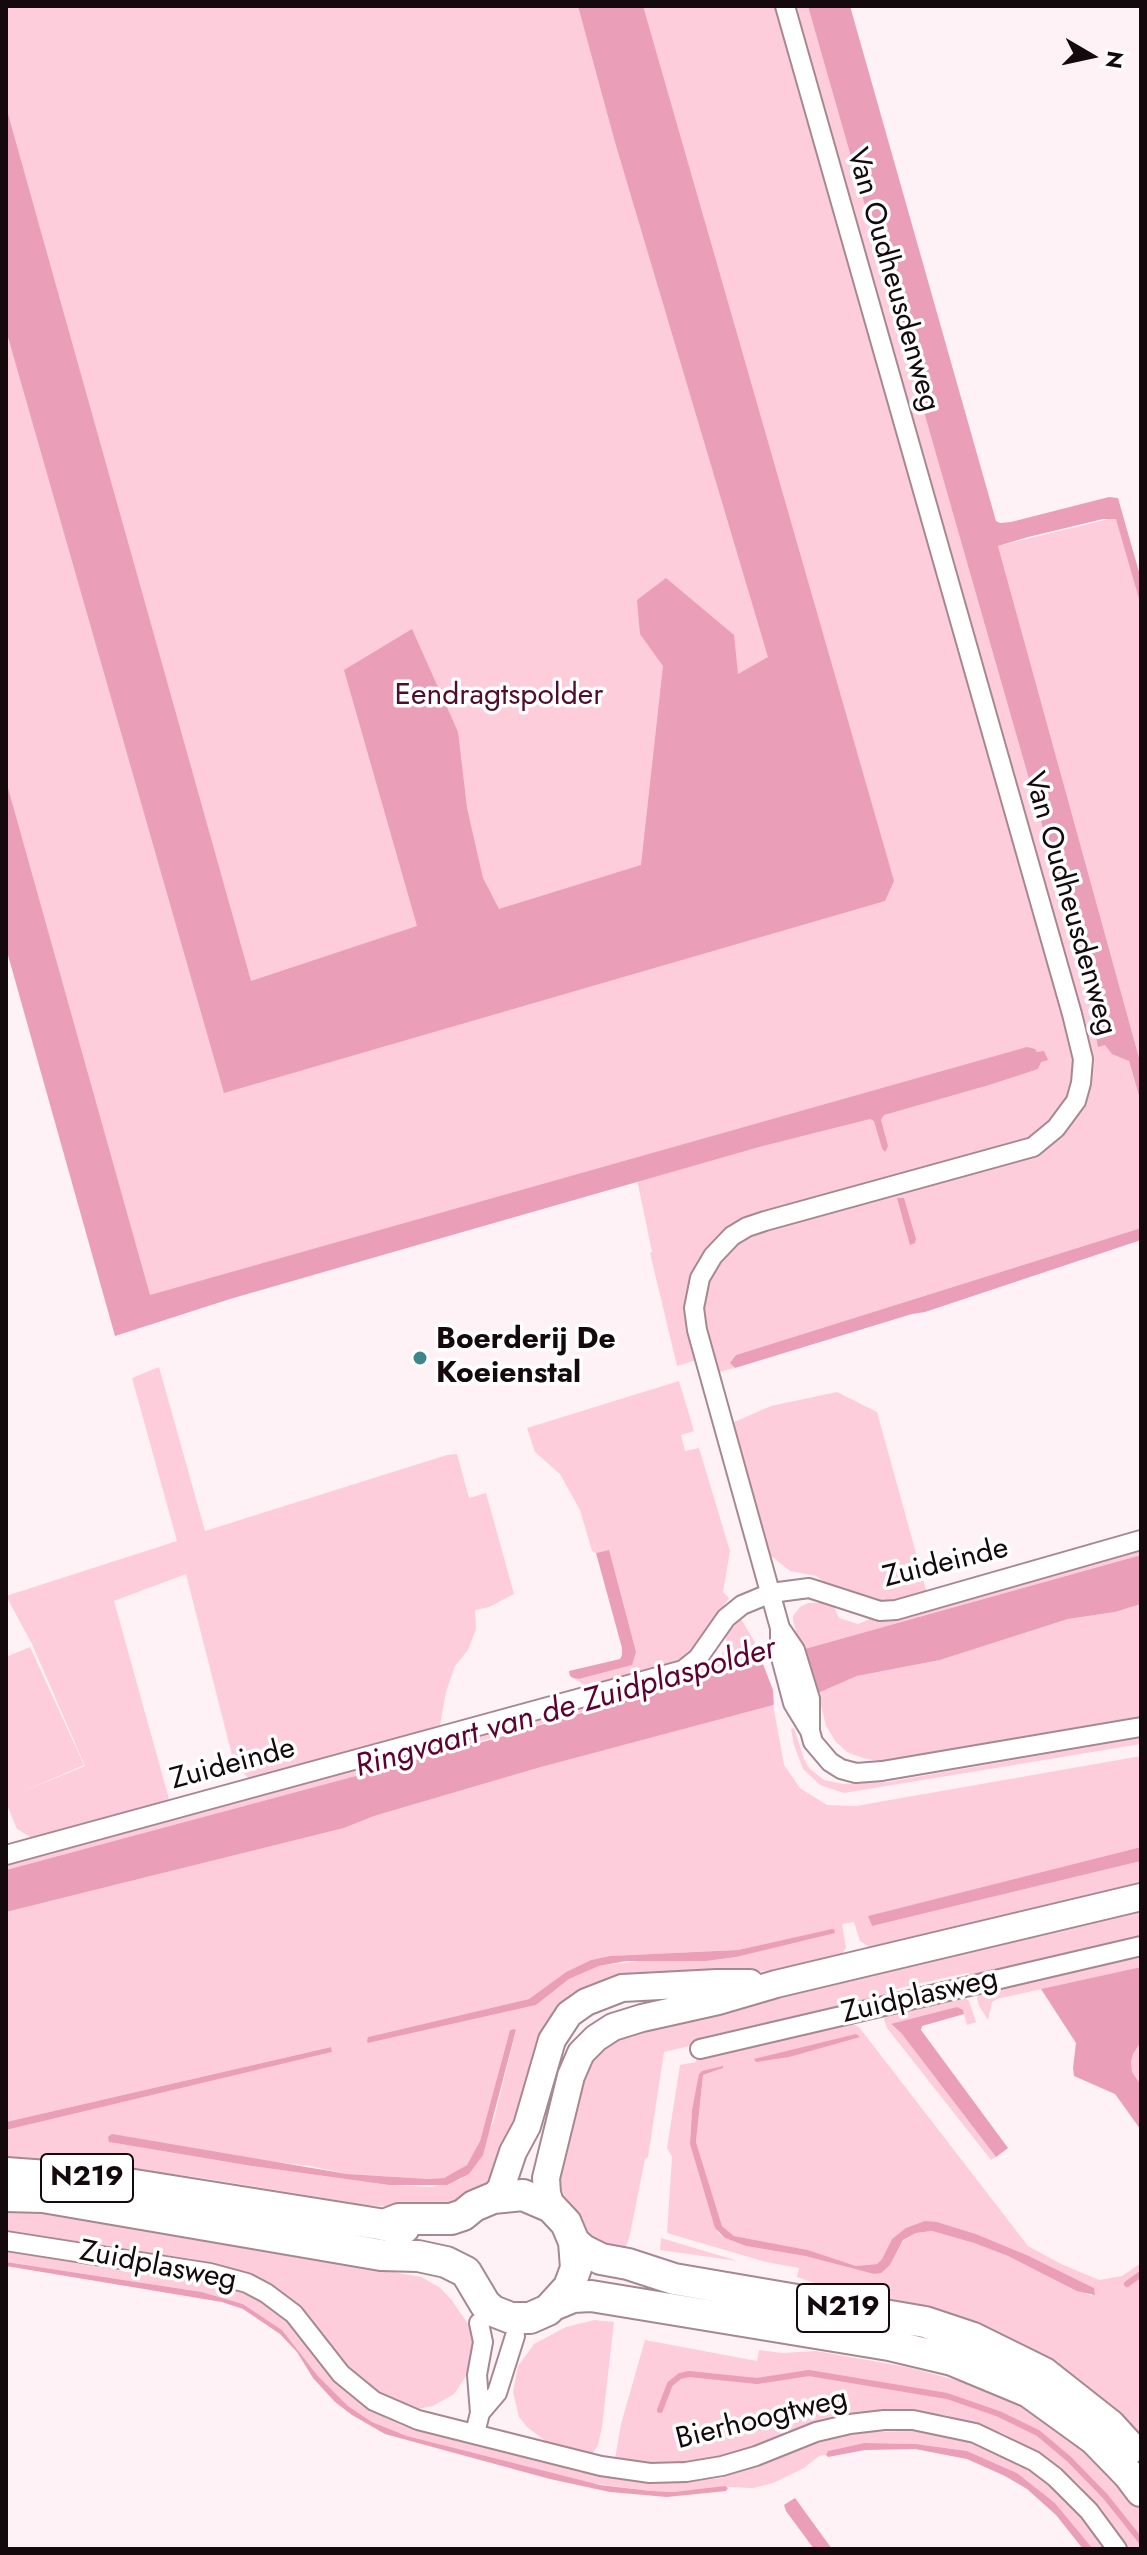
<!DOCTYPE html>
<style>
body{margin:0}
#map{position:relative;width:1147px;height:2555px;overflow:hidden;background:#fff2f6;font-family:Jost,sans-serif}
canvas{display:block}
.frame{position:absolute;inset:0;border:8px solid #140a0d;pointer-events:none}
.north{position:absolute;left:1051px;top:16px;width:80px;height:80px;-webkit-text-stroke:6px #fff;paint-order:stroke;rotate:99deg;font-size:22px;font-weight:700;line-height:32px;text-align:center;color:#140a0d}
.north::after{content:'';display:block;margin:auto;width:28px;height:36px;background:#140a0d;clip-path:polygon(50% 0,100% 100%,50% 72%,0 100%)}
</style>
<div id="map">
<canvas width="1147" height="2555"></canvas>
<div class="frame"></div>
<div class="north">N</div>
</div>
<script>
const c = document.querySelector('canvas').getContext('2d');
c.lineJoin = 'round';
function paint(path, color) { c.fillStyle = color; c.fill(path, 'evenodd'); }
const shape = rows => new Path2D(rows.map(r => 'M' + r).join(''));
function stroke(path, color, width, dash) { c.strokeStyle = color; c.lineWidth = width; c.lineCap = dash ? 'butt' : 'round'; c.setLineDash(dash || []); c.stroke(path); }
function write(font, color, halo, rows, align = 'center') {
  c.font = font + ' Jost,sans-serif'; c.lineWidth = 7; c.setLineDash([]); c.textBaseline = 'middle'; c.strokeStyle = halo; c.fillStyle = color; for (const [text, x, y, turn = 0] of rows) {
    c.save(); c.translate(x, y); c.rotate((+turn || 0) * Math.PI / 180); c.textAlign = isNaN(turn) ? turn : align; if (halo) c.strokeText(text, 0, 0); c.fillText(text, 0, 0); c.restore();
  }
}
const green = shape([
 [6,6,815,6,1141,1103,1141,1228,736,1355,731,1363,734,1368,719,1372,713,1355,677,1366,650,1253,652,1252,635,1170,139,1314,6,847],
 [1113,518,1117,519,1141,606,1141,1065,998,546],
 [159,1367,205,1531,447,1455,457,1454,469,1498,486,1493,514,1594,489,1607,475,1610,476,1629,468,1650,455,1666,446,1692,440,1725,288,1772,251,1781,234,1763,186,1574,114,1601,169,1799,141,1809,32,1838,17,1829,6,1803,6,1657,30,1647,84,1765,22,1792,85,1766,32,1644,6,1596,177,1541,132,1378],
 [679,1381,694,1431,681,1435,685,1451,699,1448,730,1551,723,1592,729,1598,687,1657,676,1664,589,1688,573,1678,579,1679,631,1665,609,1550,596,1553,592,1551,580,1510,560,1474,535,1452,527,1428],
 [837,1392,877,1412,927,1593,882,1603,825,1583,816,1576,790,1571,770,1555,732,1423,771,1406],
 [1141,1549,1141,1555,801,1650,793,1620,793,1616,800,1607,808,1603,826,1603,834,1607,839,1618,858,1624,870,1619,892,1620],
 [1141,1604,1141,1716,879,1761,863,1758,847,1752,836,1742,826,1726,818,1693,857,1676,940,1660,1068,1619,1115,1612],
 [741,1619,763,1656,757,1658,751,1655,750,1657,760,1661,391,1767,6,1870,6,1863,189,1815,684,1679,704,1665,717,1662,727,1646,725,1635],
 [773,1704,784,1765,800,1788,827,1805,856,1806,1141,1756,1141,1847,869,1916,872,1926,1141,1861,1141,1885,871,1948,860,1941,854,1922,842,1924,846,1948,841,1956,776,1970,655,1979,556,2012,545,2026,536,2046,504,2164,489,2186,465,2203,431,2210,366,2205,196,2177,86,2163,36,2161,6,2164,6,2130,332,2052,330,2047,6,2122,6,1912,344,1828,374,1816,541,1767],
 [834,1929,736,1957,706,1961,639,1961,599,1966,569,1979,536,2005,368,2043,368,2037,529,1999,566,1972,591,1960,610,1956,738,1950],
 [514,2029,516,2031,493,2123,462,2179,433,2187,389,2185,252,2166,110,2142,311,2166,347,2174,429,2179,444,2178,467,2165,480,2141,510,2030],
 [794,1728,804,1759,809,1768,824,1780,843,1784,887,1782,1141,1738,1141,1744,844,1793,820,1785,803,1769,794,1745,791,1729],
 [1141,1908,1141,1940,979,1977,967,1973,912,1985,893,1990,882,2000,664,2052,648,2157,645,2159,630,2234,624,2254,594,2245,564,2208,556,2178,588,2060,623,2031],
 [1141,1952,1141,1967,997,1999,992,2002,988,2020,979,2006,977,1998,980,1992],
 [962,1996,969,2001,976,2022,967,2025,963,2010,891,2025,902,2034,996,2157,991,2160,887,2028,884,2019,888,2011],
 [847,2021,859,2027,1028,2246,1061,2264,1099,2280,1122,2276,1141,2263,1141,2447,851,2296,797,2277,799,2268,766,2262,667,2233,672,2157,667,2148,680,2065,696,2062,696,2057],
 [723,2068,703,2075,696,2142,722,2226,734,2236,808,2250,856,2266,867,2265,877,2264,882,2259,892,2239,937,2222,976,2234,1029,2256,1094,2288,1092,2296,1008,2256,974,2243,932,2231,916,2233,903,2241,890,2265,874,2274,805,2256,746,2246,725,2238,718,2233,690,2144,692,2110,702,2071],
 [1141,2042,1141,2085,1132,2072,1131,2062,1133,2054],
 [6,2202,421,2277,439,2287,451,2299,472,2330,472,2356,466,2376,454,2394,433,2406,418,2409,396,2401,366,2384,345,2364,297,2304,263,2280,228,2267,193,2259,6,2232],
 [661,2238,738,2261,660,2250],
 [6,2251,209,2282,245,2293,262,2302,290,2325,338,2385,353,2398,384,2417,403,2426,579,2472,651,2483,686,2482,721,2478,818,2443,859,2432,913,2431,973,2442,1022,2466,1042,2479,1072,2507,1105,2549,1093,2549,1055,2503,1017,2473,967,2451,916,2444,864,2443,828,2451,826,2455,819,2456,804,2468,773,2483,753,2488,727,2487,674,2492,651,2491,582,2482,407,2436,372,2422,348,2406,318,2376,282,2330,243,2304,202,2292,6,2262],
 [594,2320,614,2322,602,2427,598,2445,592,2454,548,2443,527,2427,519,2417,513,2392,518,2366,534,2344,566,2327],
 [645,2340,757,2361,759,2350,782,2353,816,2351,907,2367,993,2390,1053,2418,1141,2505,1141,2549,1130,2549,1080,2486,1061,2469,1039,2453,1002,2433,945,2415,885,2411,851,2414,816,2422,751,2448,721,2456,687,2462,651,2463,615,2459,621,2424]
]);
const water = shape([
 [578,6,643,6,894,881,885,901,224,1093,6,330,6,107,251,981,417,926,344,670,412,629,458,732,467,808,483,878,499,909,641,865,663,666,640,634,637,600,666,578,734,635,738,674,768,657,615,142],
 [808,6,850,6,996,521,1000,523,1011,522,1109,497,1118,498,1141,579,1141,606,1116,519,1103,519,1028,537,998,546,1141,1065,1141,1103,1129,1061,1112,1054,1105,1045,1098,1047,1096,1036,1102,1034],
 [6,781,150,1295,1027,1047,1035,1049,1037,1052,1044,1051,1048,1060,1041,1062,1038,1069,989,1085,884,1115,881,1120,888,1146,885,1152,882,1148,874,1121,870,1119,759,1147,473,1229,230,1299,115,1336,6,948],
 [897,1198,904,1198,916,1239,915,1243,910,1245],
 [1141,1228,1141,1240,925,1312,912,1314,735,1368,730,1363,736,1355],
 [609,1550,636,1652,632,1665,579,1679,573,1678,570,1676,569,1671,620,1659,622,1655,622,1648,596,1553],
 [1141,1555,1141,1604,1115,1612,1068,1619,940,1660,857,1676,818,1693,541,1767,374,1816,344,1828,6,1912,6,1870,490,1740,690,1681],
 [1141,1847,1141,1861,872,1926,868,1916],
 [832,1929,834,1929,835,1933,736,1957,706,1961,626,1961,599,1966,569,1979,536,2005,368,2043,367,2041,368,2037,529,1999,566,1972,591,1960,610,1956,738,1950],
 [1141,1967,1141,2042,1133,2054,1131,2062,1132,2072,1141,2085,1141,2130,1115,2094,1074,2076,1073,2068,1076,2043,1041,1989],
 [957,2007,963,2010,964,2014,922,2026,921,2030,1008,2148,996,2157,902,2034,891,2024],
 [514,2029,516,2030,483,2155,469,2174,447,2185,389,2185,252,2166,109,2142,108,2137,112,2134,347,2174,429,2179,444,2178,467,2165,480,2141,510,2030],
 [856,2034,860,2037,789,2057,756,2062,754,2059],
 [331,2047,332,2052,6,2130,6,2122],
 [723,2066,723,2068,703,2075,696,2142,722,2226,734,2236,808,2250,856,2266,867,2265,877,2264,882,2259,892,2239,906,2228,925,2221,937,2222,976,2234,1029,2256,1094,2288,1095,2295,1077,2291,1008,2256,974,2243,932,2231,916,2233,903,2240,890,2265,881,2273,874,2274,805,2256,746,2246,725,2238,715,2228,690,2144,692,2110,699,2074,702,2071],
 [6,2262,202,2292,243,2304,282,2330,318,2376,348,2406,372,2422,407,2436,600,2485,651,2491,674,2492,725,2486,728,2488,726,2491,667,2497,610,2492,550,2479,385,2434,352,2415,335,2402,313,2378,297,2352,280,2334,243,2309,222,2302,6,2266],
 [864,2443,916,2444,967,2451,1017,2473,1055,2503,1093,2549,1083,2549,1056,2515,1027,2489,1005,2476,967,2459,915,2449,865,2450,828,2457,826,2455,828,2451],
 [795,2498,832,2549,814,2549,786,2511,784,2505]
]);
const pier = shape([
 [804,1647,811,1680,819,1697,774,1708,773,1690,761,1659]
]);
const stream = shape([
 [1127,2284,1141,2274],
 [660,2410,670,2384,680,2376,689,2374,757,2381,809,2373,947,2396,999,2414,1038,2433,1069,2459,1105,2496,1141,2541]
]);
const street = shape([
 [785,6,1072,1014,1083,1059,1081,1083,1076,1101,1056,1128,1033,1147,765,1221,747,1227,732,1236,713,1256,700,1278,694,1308,697,1330,780,1628,780,1654,793,1703,810,1731,813,1742,830,1762,841,1769,856,1773,882,1771,1141,1727],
 [780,1628,795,1650,810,1699,810,1730],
 [6,1855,683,1670,698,1658,726,1618,742,1605,771,1593,809,1588,880,1611,896,1610,1141,1540],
 [700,2049,1141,1946],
 [6,2241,210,2273,247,2283,266,2293,294,2314,341,2374,374,2401,418,2420,601,2466,650,2473,686,2472,722,2466,756,2456,816,2432,850,2424,884,2420,913,2420,975,2433,1034,2461,1055,2477,1089,2511,1117,2549],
 [480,2413,497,2393,515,2336],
 [475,2433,480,2413,477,2375,483,2342,479,2323]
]);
const secondary = shape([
 [493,2198,501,2188,513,2152,527,2126,552,2040,569,2014,586,2002,622,1988,717,1983,750,1983],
 [551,2207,547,2193,546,2178,571,2076,581,2053,596,2038,613,2027,642,2018,718,2001,776,1984,1141,1897]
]);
const primary = shape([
 [6,2173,103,2180,404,2228],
 [6,2196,43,2197,381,2255,418,2256,446,2262,466,2272,485,2304,493,2311,511,2318,530,2318,548,2310,569,2287,576,2268,574,2242,566,2223,551,2207,523,2195,493,2198,474,2206,463,2215,451,2219,399,2219,384,2225],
 [574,2242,583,2250,601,2259,628,2264,674,2279,925,2322,973,2338,1044,2373,1110,2425,1131,2448],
 [556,2304,573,2297,591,2296,889,2345,952,2360,1029,2392,1094,2439,1129,2475,1141,2491]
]);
const markers = [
 [420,1358,8,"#3e858e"]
];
const shields = [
 [87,2178,92],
 [843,2308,92]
];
const shieldNames = [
 ["N219",87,2178],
 ["N219",843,2308]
];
const streetNames = [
 ["Van Oudheusdenweg",892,280,74],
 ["Van Oudheusdenweg",1069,904,74],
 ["Zuideinde",946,1564,-14],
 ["Zuideinde",233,1765,-15],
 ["Zuidplasweg",920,1997,-13],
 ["Zuidplasweg",158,2267,11],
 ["Bierhoogtweg",762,2420,-14]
];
const parkNames = [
 ["Eendragtspolder",499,697]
];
const poiNames = [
 ["Boerderij De",436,1341],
 ["Koeienstal",436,1375]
];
const waterNames = [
 ["Ringvaart van de Zuidplaspolder",566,1709,-16]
];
paint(green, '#fdcddc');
paint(water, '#ea9eb8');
paint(pier, '#fff2f6');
stroke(stream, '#ea9eb8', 6);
stroke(street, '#a58891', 22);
stroke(secondary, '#a58891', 30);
stroke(primary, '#a58891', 34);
stroke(street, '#fff', 18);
stroke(secondary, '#fff', 26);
stroke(primary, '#fff', 30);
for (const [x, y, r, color] of markers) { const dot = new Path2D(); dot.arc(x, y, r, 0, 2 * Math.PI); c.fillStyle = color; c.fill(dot); stroke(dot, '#fff', 3); }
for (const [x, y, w] of shields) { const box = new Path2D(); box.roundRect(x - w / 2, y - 24, w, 48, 6); c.fillStyle = '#fff'; c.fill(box); stroke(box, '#140a0d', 2); }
write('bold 28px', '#140a0d', null, shieldNames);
write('30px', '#140a0d', '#fff', streetNames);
write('30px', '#4f0e2c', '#fff', parkNames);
write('bold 30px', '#140a0d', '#fff', poiNames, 'left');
write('italic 32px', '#5c0131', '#fff', waterNames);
</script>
